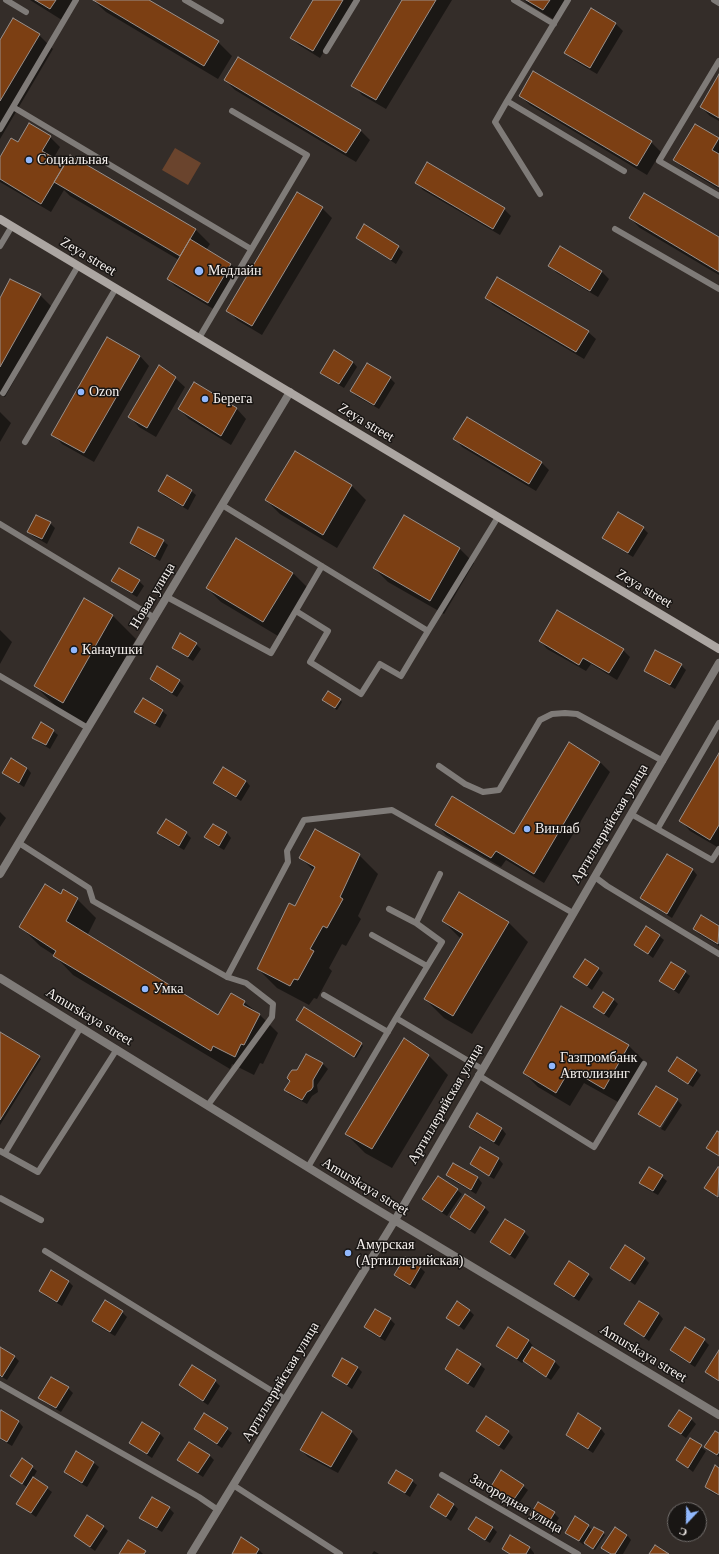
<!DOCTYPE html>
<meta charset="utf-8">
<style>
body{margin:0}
#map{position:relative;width:719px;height:1554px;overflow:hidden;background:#342d29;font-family:Georgia,serif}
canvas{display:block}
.north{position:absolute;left:667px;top:1502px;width:40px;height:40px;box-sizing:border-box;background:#191614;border:1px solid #726e6c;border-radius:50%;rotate:202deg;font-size:11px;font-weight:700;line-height:16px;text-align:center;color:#f7f2ef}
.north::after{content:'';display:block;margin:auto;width:14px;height:18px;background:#91b8fd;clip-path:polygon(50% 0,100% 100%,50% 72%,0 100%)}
</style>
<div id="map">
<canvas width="719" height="1554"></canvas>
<div class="north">С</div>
</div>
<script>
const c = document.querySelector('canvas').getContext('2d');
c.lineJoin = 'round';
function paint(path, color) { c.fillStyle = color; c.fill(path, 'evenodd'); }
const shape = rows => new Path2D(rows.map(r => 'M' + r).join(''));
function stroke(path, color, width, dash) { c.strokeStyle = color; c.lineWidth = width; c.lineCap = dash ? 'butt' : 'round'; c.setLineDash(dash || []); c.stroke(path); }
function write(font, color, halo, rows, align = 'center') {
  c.font = font + ' Georgia,serif'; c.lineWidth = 3; c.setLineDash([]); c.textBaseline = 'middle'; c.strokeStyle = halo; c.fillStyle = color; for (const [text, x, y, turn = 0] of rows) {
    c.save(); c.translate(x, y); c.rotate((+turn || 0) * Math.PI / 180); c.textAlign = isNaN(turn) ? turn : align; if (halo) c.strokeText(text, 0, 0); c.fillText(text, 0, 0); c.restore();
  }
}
const green = shape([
 [175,148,201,163,188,185,162,170]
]);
const shadow = shape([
 [30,0,78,0,65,22],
 [93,0,148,0,218,42,232,56,218,79,106,12],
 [314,0,355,0,320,58,299,45,291,38],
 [403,0,452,0,386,109,362,95,353,85],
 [524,0,565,0,553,19,528,4],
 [591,9,616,24,623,31,597,74,573,60,565,52],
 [13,20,39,35,53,49,0,139,0,42],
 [719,76,719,121,710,116,701,107],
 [225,80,360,130,370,140,356,162,235,90],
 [520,96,651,142,661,152,647,175,530,105],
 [695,125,719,139,719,189,682,167,675,160],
 [50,137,60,147,53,159,64,165,71,156,196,230,210,244,206,250,231,264,238,272,215,310,175,286,168,279,179,260,70,196,64,190,51,212,0,182,0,159,19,143],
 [416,182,504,209,511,216,500,235,423,190],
 [322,208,332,218,262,335,237,320,228,310],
 [630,218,719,238,719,275,640,228],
 [365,225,398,247,403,252,396,264,362,242,357,238],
 [561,247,602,272,609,279,598,297,557,273,550,266],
 [498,278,588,332,596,339,584,359,493,305,486,298],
 [40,295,54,309,5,397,0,395,0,300],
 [140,356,149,366,94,462,62,444,53,434],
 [353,362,357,367,344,388,326,377,321,372],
 [175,378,185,387,156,437,139,427,130,417],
 [390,378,395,383,379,409,356,396,352,391],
 [194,384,237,409,246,419,231,445,189,419,179,409],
 [0,412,11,423,0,442],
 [455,439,542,463,549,470,536,491,462,447],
 [295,452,352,486,366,500,337,548,280,514,266,500],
 [159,491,191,491,196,495,188,510,164,496],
 [618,513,643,528,648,533,633,557,608,542,603,538],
 [37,516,50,523,55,528,47,544,33,536,28,532],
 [404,517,460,549,474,563,444,614,388,582,374,568],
 [163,541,168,545,160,561,136,548,131,543],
 [293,573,307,587,278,636,221,602,207,588],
 [112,581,139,581,144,586,137,597,117,585],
 [112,615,136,639,87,725,59,709,35,686],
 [0,630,12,642,0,664],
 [181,635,196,644,201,649,193,661,178,652,173,647],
 [540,641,623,650,630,657,617,680,591,664,586,671,547,649],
 [681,665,686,670,675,689,650,675,645,670],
 [151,679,179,681,184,686,177,697,156,684],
 [340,699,342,702,337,710,323,700],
 [136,711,162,711,167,715,160,728,140,716],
 [53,731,58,735,50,749,38,742,34,738],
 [569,743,600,762,610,772,544,883,506,860,501,867,446,835,437,825,515,835],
 [719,755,719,848,690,831,681,821],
 [11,759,27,768,31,773,24,787,8,777,3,773],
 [246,781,250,786,241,801,219,788,215,783],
 [0,812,6,818,0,827],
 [213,825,227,833,231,838,224,850,210,842,206,837],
 [159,833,186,833,191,838,184,850,163,838],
 [359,855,378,874,358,916,361,919,346,946,342,944,329,968,332,971,317,999,314,998,309,1005,277,988,258,969,295,907,314,871,300,857],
 [667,855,693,870,697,875,672,918,646,902,641,898],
 [460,894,509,923,528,942,472,1034,444,1018,425,999,461,939,443,921],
 [61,895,77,899,96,918,87,936,219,1016,244,1002,259,1014,278,1033,263,1064,260,1063,254,1075,232,1064,230,1069,73,975,54,955,40,946,21,927],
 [701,917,719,927,719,946,699,934,694,929],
 [659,936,664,940,653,958,635,944],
 [599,969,603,973,592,990,574,977],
 [685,972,690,976,679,994,661,981],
 [614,1000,618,1004,609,1018,594,1007],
 [562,1007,629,1046,643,1060,618,1102,584,1083,570,1106,538,1087,524,1073],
 [300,1022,361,1044,363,1046,356,1058],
 [0,1033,41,1059,0,1125],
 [404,1039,429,1056,448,1075,392,1168,365,1153,346,1134],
 [307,1055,323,1064,328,1069,317,1085,318,1092,312,1096,307,1104,290,1095,286,1090],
 [696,1070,701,1075,693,1087,674,1076,670,1071],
 [676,1100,659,1127,644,1118,640,1114],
 [678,1101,682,1105,665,1131,661,1129],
 [477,1115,502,1129,506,1134,499,1146,475,1132,470,1127],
 [480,1148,499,1159,503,1164,494,1179,476,1169,471,1164],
 [453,1164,478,1178,482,1183,476,1194,452,1180,447,1175],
 [650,1168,667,1181,658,1195,645,1188,641,1183],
 [718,1168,719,1169,719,1198,706,1188],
 [457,1190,462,1194,447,1216,428,1204,424,1199],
 [484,1207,489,1212,475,1234,456,1222,451,1217],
 [524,1232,529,1237,515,1259,491,1242],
 [406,1258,420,1267,425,1272,415,1289,400,1280,396,1275],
 [645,1259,649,1263,635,1285,611,1268],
 [588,1274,593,1279,579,1301,560,1289,555,1284],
 [69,1282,73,1286,62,1306,45,1296,40,1291],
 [639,1302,659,1314,663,1319,649,1341,626,1324],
 [469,1310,474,1315,464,1330,447,1317],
 [122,1312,127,1317,115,1336,98,1326,94,1321],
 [390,1319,395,1324,385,1341,370,1332,366,1327],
 [508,1328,529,1341,533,1346,532,1348,555,1362,560,1367,551,1380,529,1366,524,1361,522,1363,502,1350,497,1345],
 [685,1328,704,1340,709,1345,695,1367,676,1355,671,1350],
 [0,1348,14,1356,19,1361,7,1380,0,1376],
 [719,1352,719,1382,706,1372],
 [343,1359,358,1368,362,1372,352,1389,338,1380,333,1376],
 [480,1365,485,1369,474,1388,451,1374,446,1369],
 [215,1381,220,1386,208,1405,185,1390,181,1385],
 [68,1388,73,1393,61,1412,44,1402,40,1397],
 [2,1412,19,1422,23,1427,12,1446,0,1439,0,1414],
 [579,1415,601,1429,605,1434,593,1453,571,1439,567,1435],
 [691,1419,696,1424,686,1438,670,1426],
 [195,1429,227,1429,232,1433,222,1448,200,1434],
 [351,1431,358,1439,338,1473,308,1457,301,1450],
 [477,1431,508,1432,513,1437,504,1450,482,1436],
 [159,1433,164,1438,152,1458,135,1447,131,1443],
 [719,1434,719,1457,705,1447],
 [690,1439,706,1451,693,1472,678,1460],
 [77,1453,94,1463,99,1467,87,1487,70,1477,65,1472],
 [209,1455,214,1460,203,1477,183,1464,179,1460],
 [22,1460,37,1471,33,1478,52,1492,36,1517,18,1504,28,1488,12,1476],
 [719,1469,719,1496,711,1492,706,1487],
 [412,1481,417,1485,410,1497,394,1487,390,1483],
 [523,1486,528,1490,517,1506,496,1492,491,1488],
 [438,1495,454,1505,458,1509,451,1521,436,1511,431,1506],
 [169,1508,174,1513,162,1532,145,1522,140,1517],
 [554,1513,559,1518,552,1529,536,1520,531,1515],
 [103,1526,108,1531,95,1551,75,1536],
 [588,1526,593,1531,603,1533,605,1535,595,1550,585,1543,584,1545,566,1532],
 [492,1527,497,1532,490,1543,474,1534,470,1529],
 [627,1535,631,1540,623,1554,610,1554,603,1548],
 [511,1536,530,1548,534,1553,534,1554,508,1553,503,1548],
 [242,1539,259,1550,263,1554,233,1554],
 [374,1551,379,1554,372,1554]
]);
const building = shape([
 [35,0,56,0,50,9,35,0],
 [93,0,149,0,219,41,204,66,93,0],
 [313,0,343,0,313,51,290,38,313,0],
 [402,0,436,0,376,100,351,86,402,0],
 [526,0,550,0,543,10,526,0],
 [591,8,616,23,590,68,564,53,591,8],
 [13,18,40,34,0,101,0,40,13,18],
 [238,57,361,130,346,153,224,80,238,57],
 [533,71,652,141,637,166,519,96,533,71],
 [719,74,719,118,700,107,719,74],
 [29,123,51,136,42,151,65,164,41,204,0,179,0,157,11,138,18,142,29,123],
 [695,124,719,138,712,150,719,154,719,187,673,160,695,124],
 [70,155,196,229,180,256,54,182,70,155],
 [427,162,505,208,493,229,415,183,427,162],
 [297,192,323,207,252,326,226,311,297,192],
 [644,193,719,237,719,272,629,218,644,193],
 [364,224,399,246,391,260,356,238,364,224],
 [190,239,231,264,208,303,167,279,190,239],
 [560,246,602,271,590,291,548,266,560,246],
 [497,277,589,331,576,352,485,298,497,277],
 [10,279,41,294,0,367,0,298,10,279],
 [107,337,140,356,84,453,51,435,107,337],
 [334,350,353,362,339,384,320,373,334,350],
 [367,363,391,377,374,405,350,391,367,363],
 [159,365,176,377,147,428,128,417,159,365],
 [194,382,237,408,221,436,178,409,194,382],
 [467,417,542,462,529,484,453,439,467,417],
 [295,451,352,485,323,535,265,500,295,451],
 [167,475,192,490,183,506,158,491,167,475],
 [618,512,644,527,628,553,602,538,618,512],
 [36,515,51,522,42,539,27,532,36,515],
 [404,515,460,548,430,601,373,568,404,515],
 [138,527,164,540,155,557,130,543,138,527],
 [236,538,293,573,263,622,206,588,236,538],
 [119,568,140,580,132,593,111,581,119,568],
 [84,598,113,615,63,703,34,686,84,598],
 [557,610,624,649,609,673,583,658,579,665,539,641,557,610],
 [180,633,197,643,188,657,172,648,180,633],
 [655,650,682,664,670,685,644,671,655,650],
 [157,666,180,680,172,693,150,679,157,666],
 [328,691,341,699,335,708,322,700,328,691],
 [143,698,163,710,155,724,134,712,143,698],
 [41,722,54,730,46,745,32,738,41,722],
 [569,742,600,762,534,874,496,851,491,858,435,825,452,796,514,834,569,742],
 [719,753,719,825,710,840,679,821,719,753],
 [11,758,27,768,19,783,2,773,11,758],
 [223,767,246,781,236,797,213,783,223,767],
 [166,819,187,832,179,846,157,833,166,819],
 [213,824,227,832,219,846,204,837,213,824],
 [315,829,360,854,340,897,343,899,327,928,323,926,310,949,314,951,298,980,294,979,290,986,257,969,289,903,295,906,315,867,299,858,315,829],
 [667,854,693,869,667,914,640,898,667,854],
 [45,884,61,894,63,889,78,898,66,921,218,1015,231,993,245,1001,243,1005,260,1014,244,1045,241,1044,235,1057,213,1046,211,1051,53,956,56,951,19,927,45,884],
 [459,892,509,922,453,1016,424,999,463,934,442,921,459,892],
 [701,915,719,926,718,944,693,929,701,915],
 [646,926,660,935,648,954,634,945,646,926],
 [585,959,599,968,587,986,573,977,585,959],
 [671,962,686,971,674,990,659,981,671,962],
 [603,992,614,999,604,1014,593,1007,603,992],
 [561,1006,629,1045,604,1089,570,1069,556,1093,523,1073,561,1006],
 [304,1007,362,1043,354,1057,296,1020,304,1007],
 [0,1032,40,1056,0,1120,0,1032],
 [404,1038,429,1055,372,1149,345,1134,404,1038],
 [306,1054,323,1063,313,1080,313,1087,311,1090,307,1092,302,1100,284,1090,290,1081,287,1078,289,1074,292,1070,297,1070,306,1054],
 [677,1057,697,1070,688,1084,668,1071,677,1057],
 [656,1086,678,1099,660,1127,638,1114,656,1086],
 [477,1113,502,1128,494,1142,469,1127,477,1113],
 [717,1131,719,1132,719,1156,706,1148,717,1131],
 [480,1147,499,1158,489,1176,470,1164,480,1147],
 [453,1163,478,1177,471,1190,446,1175,453,1163],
 [649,1167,663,1175,653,1191,639,1183,649,1167],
 [718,1167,719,1167,718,1197,704,1188,718,1167],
 [438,1176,458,1189,442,1212,422,1199,438,1176],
 [465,1194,485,1207,470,1230,450,1217,465,1194],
 [505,1219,525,1231,510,1255,490,1242,505,1219],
 [625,1245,645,1258,630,1281,610,1268,625,1245],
 [405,1257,421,1266,410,1285,394,1275,405,1257],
 [569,1261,589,1274,574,1297,554,1284,569,1261],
 [51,1270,69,1281,57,1302,39,1291,51,1270],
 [105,1300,123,1311,110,1332,92,1321,105,1300],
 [457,1301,470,1310,459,1326,446,1318,457,1301],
 [639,1301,659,1313,644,1337,624,1324,639,1301],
 [375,1309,391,1318,380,1337,364,1327,375,1309],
 [508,1327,529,1340,517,1359,496,1346,508,1327],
 [685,1327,705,1339,690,1363,670,1350,685,1327],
 [0,1347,15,1356,2,1377,0,1375,0,1347],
 [532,1347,555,1361,546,1377,523,1361,532,1347],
 [457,1349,481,1364,468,1384,445,1369,457,1349],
 [719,1350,719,1381,705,1372,719,1350],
 [342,1358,358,1367,347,1385,332,1376,342,1358],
 [192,1365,216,1380,203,1401,179,1385,192,1365],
 [51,1377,69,1387,56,1408,38,1398,51,1377],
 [1,1410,19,1421,7,1442,0,1438,0,1412,1,1410],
 [679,1410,692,1418,681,1434,668,1426,679,1410],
 [322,1412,352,1431,331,1467,300,1450,322,1412],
 [204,1413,228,1428,217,1444,194,1429,204,1413],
 [578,1413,601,1428,588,1449,566,1435,578,1413],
 [486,1416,509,1431,499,1446,476,1431,486,1416],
 [142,1422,160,1433,147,1454,129,1443,142,1422],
 [715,1431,719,1433,719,1452,717,1455,704,1447,715,1431],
 [690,1438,702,1445,688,1468,676,1460,690,1438],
 [189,1442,210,1455,198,1473,177,1460,189,1442],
 [76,1451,94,1462,82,1483,64,1472,76,1451],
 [22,1458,33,1466,22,1484,10,1476,22,1458],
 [715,1465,719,1468,719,1495,705,1487,715,1465],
 [396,1470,413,1480,405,1493,388,1483,396,1470],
 [501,1470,524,1485,512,1502,490,1488,501,1470],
 [33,1477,48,1487,31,1513,16,1504,33,1477],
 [438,1494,454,1504,446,1517,430,1507,438,1494],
 [152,1497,170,1507,157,1528,139,1518,152,1497],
 [538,1502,555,1512,547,1525,530,1515,538,1502],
 [87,1515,104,1526,90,1547,74,1536,87,1515],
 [575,1516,589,1525,579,1541,565,1533,575,1516],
 [476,1517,493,1527,485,1540,468,1529,476,1517],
 [594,1527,604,1532,593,1549,584,1543,594,1527],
 [615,1527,627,1535,615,1554,611,1554,601,1548,615,1527],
 [510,1535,530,1547,526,1554,510,1554,502,1549,510,1535],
 [241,1537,259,1549,256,1554,232,1554,241,1537],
 [128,1540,146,1551,144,1554,119,1554,128,1540],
 [655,1545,669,1554,649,1554,655,1545]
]);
const lane = shape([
 [6,0,26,12],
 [185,0,221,21],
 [514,0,554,24],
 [568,0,507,101,624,171],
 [714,0,719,3],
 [326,51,357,0],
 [719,61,659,161,719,196],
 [507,101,495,122,540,194],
 [13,107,251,249],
 [0,129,76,0],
 [615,229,719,289],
 [0,246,12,226],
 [199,338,307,155,232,111],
 [3,393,78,266],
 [25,442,116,288],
 [222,505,428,631,498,517],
 [0,524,155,618],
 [167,597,271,653,322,566],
 [296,611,328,631,310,662,361,694,380,664,401,676,428,631],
 [0,676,88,728],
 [439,766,465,784,483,792,499,790,540,720,552,714,565,713,577,714,663,761],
 [631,814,712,860,719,849],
 [658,828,719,723],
 [19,843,89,888,93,901,227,977,246,983,273,1004,272,1017,208,1105],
 [595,877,607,886,719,954],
 [389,909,416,923],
 [372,935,427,966],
 [227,977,288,862,287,851,304,820,392,810,573,913],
 [324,995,388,1032],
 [396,1018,442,942,416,923,440,874],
 [478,1075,594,1147,644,1064],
 [0,1151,38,1172,117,1049],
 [5,1153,81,1027],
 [308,1167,396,1018,482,1069],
 [0,1198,41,1220],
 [45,1251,285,1399],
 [0,1384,199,1497,218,1510],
 [442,1475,578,1554],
 [233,1485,340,1554]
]);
const street = shape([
 [0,874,290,392],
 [0,978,366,1203,719,1415],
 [191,1554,395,1220,719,663]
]);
const secondary = shape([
 [0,219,719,649]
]);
const markers = [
 [29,160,4,"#91b8fd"],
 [199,271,5,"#91b8fd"],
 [81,392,4,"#91b8fd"],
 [205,399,4,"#91b8fd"],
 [74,650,4,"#91b8fd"],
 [527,829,4,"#91b8fd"],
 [145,989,4,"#91b8fd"],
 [552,1066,4,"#91b8fd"],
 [348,1253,4,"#91b8fd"]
];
const poiNames = [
 ["Социальная",37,160],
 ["Медлайн",208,271],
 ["Ozon",89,392],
 ["Берега",213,399],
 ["Канаушки",82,650],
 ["Винлаб",535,829],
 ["Умка",153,989],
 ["Газпромбанк",560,1058],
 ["Автолизинг",560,1074],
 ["Амурская",356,1245],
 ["(Артиллерийская)",356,1261]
];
const streetNames = [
 ["Zeya street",88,257,31],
 ["Zeya street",366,423,31],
 ["Zeya street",644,589,31],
 ["Новая улица",153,596,-59],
 ["Артиллерийская улица",610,824,-59],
 ["Amurskaya street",89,1017,31],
 ["Артиллерийская улица",446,1104,-60],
 ["Amurskaya street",365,1187,31],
 ["Amurskaya street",643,1354,31],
 ["Артиллерийская улица",281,1382,-59],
 ["Загородная улица",516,1504,30]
];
paint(green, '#6a442d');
paint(shadow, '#0007');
paint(building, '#7c3f13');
stroke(building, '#99908b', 1);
stroke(lane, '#7f7b78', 6);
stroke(street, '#7f7b78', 8);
stroke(secondary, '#aca6a2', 8);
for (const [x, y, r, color] of markers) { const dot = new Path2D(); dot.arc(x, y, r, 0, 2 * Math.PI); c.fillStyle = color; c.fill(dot); stroke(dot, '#191614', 1.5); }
write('14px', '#f7f2ef', '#191614', poiNames, 'left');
write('14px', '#f7f2ef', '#191614', streetNames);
</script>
